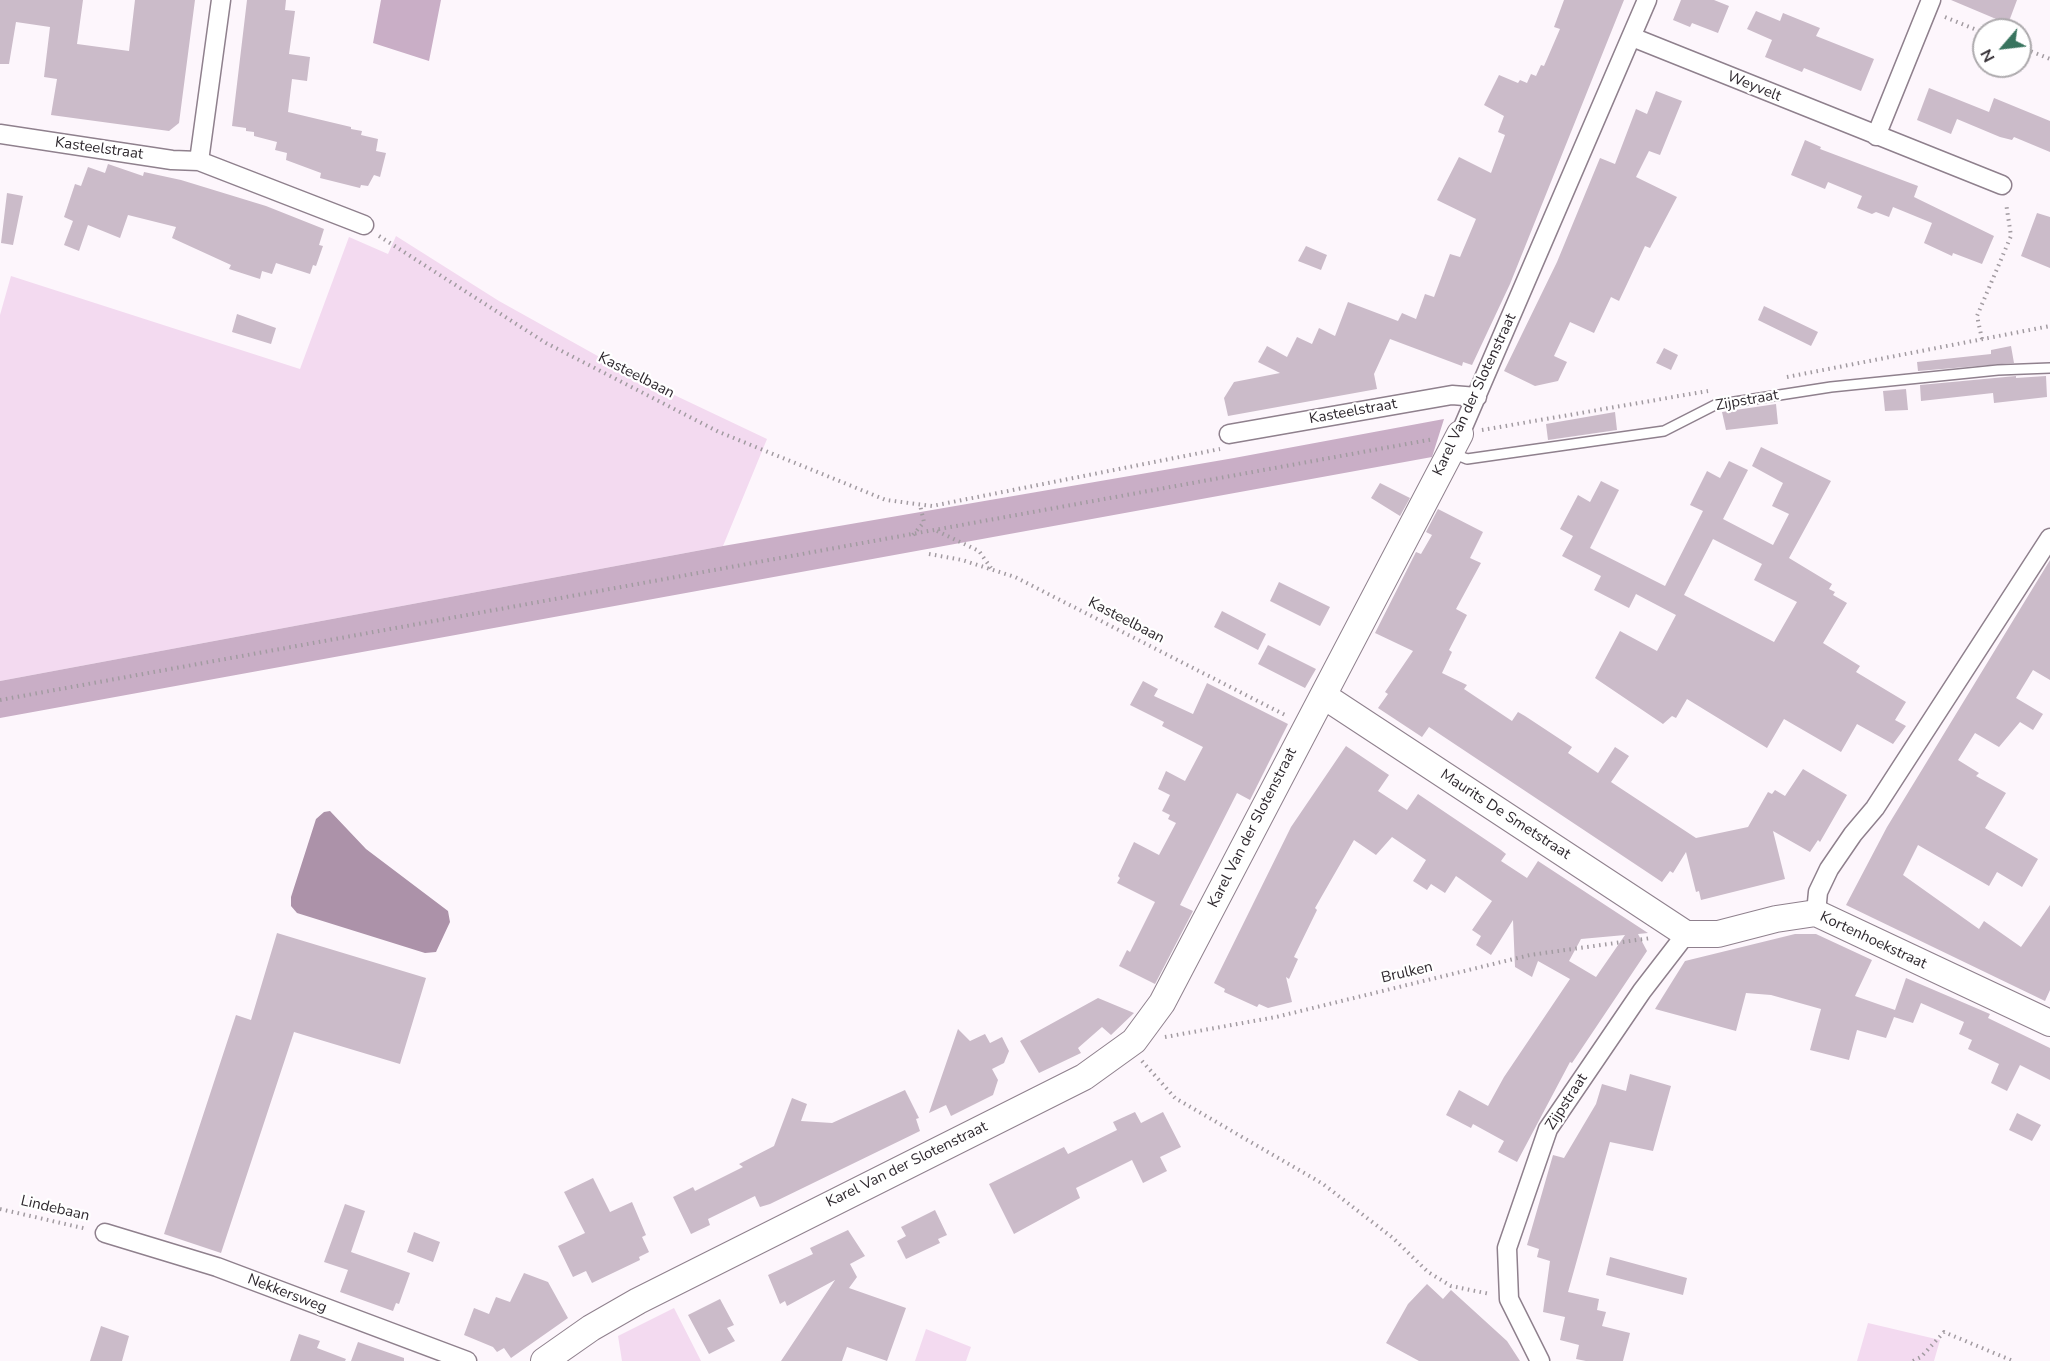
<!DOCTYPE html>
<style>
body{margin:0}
#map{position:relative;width:2050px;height:1361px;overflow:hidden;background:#fdf6fc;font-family:"Nunito Sans",sans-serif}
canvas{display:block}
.north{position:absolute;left:1972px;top:18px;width:60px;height:60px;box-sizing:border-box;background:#fff;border:2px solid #aca9ac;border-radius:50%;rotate:242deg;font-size:16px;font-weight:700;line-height:24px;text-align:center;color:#2f292f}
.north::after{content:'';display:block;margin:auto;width:21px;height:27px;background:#38745e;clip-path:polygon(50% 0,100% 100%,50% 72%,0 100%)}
</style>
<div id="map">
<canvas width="2050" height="1361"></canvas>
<div class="north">N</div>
</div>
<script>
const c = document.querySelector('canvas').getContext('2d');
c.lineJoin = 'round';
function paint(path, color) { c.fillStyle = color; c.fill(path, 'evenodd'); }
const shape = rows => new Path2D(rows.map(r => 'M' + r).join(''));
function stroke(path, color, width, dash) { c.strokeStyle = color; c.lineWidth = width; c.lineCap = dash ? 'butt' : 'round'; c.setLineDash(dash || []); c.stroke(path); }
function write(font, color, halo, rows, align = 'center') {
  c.font = font + ' "Nunito Sans",sans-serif'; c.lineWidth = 4.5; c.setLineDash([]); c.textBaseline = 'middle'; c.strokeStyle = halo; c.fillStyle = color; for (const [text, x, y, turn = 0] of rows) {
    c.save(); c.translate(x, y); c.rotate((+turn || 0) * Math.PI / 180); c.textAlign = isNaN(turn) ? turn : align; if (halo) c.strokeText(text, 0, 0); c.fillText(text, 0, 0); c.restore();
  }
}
const green = shape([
 [396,236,499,301,630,374,767,439,723,546,0,681,0,315,11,276,300,369,349,237,388,254],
 [674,1308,701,1361,622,1361,618,1336],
 [1868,1323,1940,1340,1934,1361,1857,1361],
 [926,1329,971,1347,966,1361,915,1361]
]);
const forest = shape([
 [381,0,441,0,429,61,373,43],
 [1444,419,1432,457,0,718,0,681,723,546,1234,458]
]);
const water = shape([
 [330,811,366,849,448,911,450,922,436,952,425,953,297,913,291,906,291,897,316,819,324,812]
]);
const building = shape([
 [0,0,83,0,77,44,129,51,135,0,195,0,179,123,169,131,51,115,57,79,44,77,50,27,16,22,9,64,0,64],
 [247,0,286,0,285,10,295,11,289,54,310,57,307,81,292,79,288,112,351,127,351,129,362,131,361,135,378,139,376,151,386,153,380,177,374,175,368,186,361,185,360,188,320,178,321,173,286,160,287,153,275,150,277,142,254,136,254,132,246,131,246,128,232,126],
 [1564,0,1624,0,1510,284,1472,365,1463,362,1462,366,1390,339,1374,374,1377,389,1228,416,1224,398,1234,382,1280,373,1258,362,1267,346,1287,357,1297,337,1312,344,1319,328,1335,336,1348,302,1398,321,1402,313,1416,319,1425,294,1434,297,1450,254,1460,257,1476,219,1437,200,1459,157,1491,173,1505,135,1498,132,1504,116,1484,105,1499,75,1518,83,1520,80,1527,83,1531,74,1536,76,1541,65,1544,66,1560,29,1554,27],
 [1681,0,1714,0,1729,6,1718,33,1692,23,1690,27,1673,20],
 [1951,0,2017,0,2008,24],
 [1756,11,1780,21,1783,13,1820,28,1816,36,1874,59,1861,91,1804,68,1802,72,1765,57,1772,40,1747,29],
 [1929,88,1989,112,1994,98,2050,121,2050,152,2014,137,2012,140,2000,137,1957,119,1951,134,1917,120],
 [1656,91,1682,101,1660,155,1649,151,1636,177,1677,197,1650,248,1645,246,1619,301,1611,297,1594,333,1570,322,1554,356,1567,362,1558,381,1535,386,1504,371,1557,262,1600,158,1615,164,1636,109,1647,114],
 [1805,140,1821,147,1820,149,1918,186,1914,197,1994,236,1982,264,1953,253,1952,256,1924,243,1932,223,1893,207,1889,217,1876,212,1872,214,1857,208,1862,196,1828,182,1825,189,1791,175],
 [108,164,143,176,144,172,181,180,266,206,324,229,319,245,323,246,316,266,313,265,310,274,276,263,272,274,262,271,260,279,229,269,231,265,172,238,176,227,128,215,120,238,88,225,79,251,64,245,73,221,64,217,75,184,81,186,88,167,105,173],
 [7,193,23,196,13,245,1,243],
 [2037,213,2050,217,2050,268,2021,256],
 [1306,246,1327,255,1321,270,1298,261],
 [1764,306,1818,332,1811,346,1758,320],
 [237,314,276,328,271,344,232,332],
 [2011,346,2014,363,1918,371,1917,362,1991,354,1991,350],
 [1664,348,1678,355,1671,370,1656,363],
 [2016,376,2016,378,2046,376,2047,397,1994,403,1993,393,1921,401,1920,385],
 [1906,389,1908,410,1885,411,1883,391],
 [1776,404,1778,424,1726,430,1722,412],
 [1615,412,1617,430,1548,440,1546,424],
 [1761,447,1831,481,1789,558,1832,584,1829,589,1835,592,1833,595,1847,603,1823,643,1860,666,1856,672,1906,702,1895,720,1906,726,1893,744,1857,724,1841,752,1784,719,1767,748,1687,699,1676,718,1672,716,1663,724,1595,678,1620,631,1657,651,1676,615,1636,594,1629,608,1594,590,1601,576,1562,556,1573,536,1560,529,1578,495,1590,502,1601,481,1619,490,1590,548,1665,586,1703,511,1690,505,1707,471,1720,478,1729,461,1748,470,1723,519,1773,545,1789,514,1772,506,1783,483,1752,466],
 [1713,539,1762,564,1754,580,1797,602,1774,642,1684,595],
 [1380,483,1410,498,1400,516,1371,498],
 [1438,509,1483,532,1470,558,1481,563,1456,609,1467,615,1449,650,1452,652,1442,673,1467,685,1464,689,1512,721,1518,712,1525,716,1572,747,1568,753,1598,773,1615,747,1629,756,1611,782,1696,838,1748,827,1768,792,1772,794,1775,790,1785,796,1803,769,1847,795,1820,842,1818,840,1810,852,1773,831,1785,879,1701,900,1699,891,1696,892,1686,852,1673,873,1670,871,1662,882,1429,727,1422,737,1378,708,1388,694,1385,692,1413,651,1375,633,1416,552,1421,554,1432,535,1426,532],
 [2050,560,2050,680,2033,670,2016,698,2043,714,2033,730,2020,722,1999,747,1975,733,1958,760,1979,773,1976,776,2006,793,1985,828,2038,859,2022,887,1997,872,1989,886,1918,845,1903,875,1979,929,1984,921,2021,947,2050,905,2050,990,2045,1001,1846,905,1887,827],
 [1279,582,1330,607,1320,626,1270,601],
 [1222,611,1266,634,1258,650,1214,627],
 [1268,645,1316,669,1305,688,1258,664],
 [1143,681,1158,689,1154,696,1193,714,1207,683,1288,724,1250,800,1237,793,1207,852,1180,905,1193,911,1155,984,1119,966,1127,950,1130,952,1155,902,1117,883,1120,878,1118,876,1134,842,1159,855,1176,823,1168,819,1170,815,1162,811,1170,795,1158,789,1166,771,1185,781,1203,747,1162,726,1164,722,1130,705],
 [1346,746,1389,775,1378,791,1407,810,1418,794,1501,850,1506,854,1501,861,1527,878,1538,861,1648,933,1638,934,1647,951,1572,1063,1570,1062,1517,1162,1498,1152,1504,1141,1473,1124,1471,1128,1446,1115,1459,1090,1488,1106,1504,1077,1570,979,1538,961,1532,977,1515,967,1513,920,1491,955,1476,945,1481,936,1472,930,1492,901,1456,876,1445,893,1431,884,1427,890,1413,881,1426,860,1392,837,1376,855,1354,840,1315,908,1317,910,1294,957,1298,959,1289,979,1286,977,1292,1002,1268,1008,1259,1004,1257,1007,1224,992,1225,989,1214,983,1291,827],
 [1625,935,1596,977,1569,961,1581,939],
 [277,933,426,978,400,1064,294,1032,221,1253,164,1234,236,1015,251,1020],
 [1795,934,1816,934,1872,960,1855,996,1895,1010,1906,978,1990,1014,1988,1018,2050,1048,2050,1080,2020,1065,2007,1091,1991,1083,1999,1064,1968,1049,1972,1040,1959,1034,1964,1022,1921,1003,1913,1023,1894,1017,1886,1038,1857,1030,1849,1060,1810,1050,1821,1009,1771,995,1746,993,1736,1031,1655,1009,1685,961],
 [1098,998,1134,1013,1111,1035,1102,1027,1078,1048,1081,1053,1039,1073,1020,1041],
 [958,1029,970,1041,985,1034,990,1043,1002,1037,1009,1051,1004,1063,992,1069,998,1080,993,1095,951,1116,946,1105,929,1113],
 [1630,1074,1671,1086,1653,1151,1610,1142,1568,1292,1599,1299,1597,1310,1606,1312,1602,1326,1630,1333,1623,1361,1586,1361,1576,1359,1579,1345,1560,1340,1565,1317,1543,1312,1550,1261,1537,1257,1539,1249,1527,1245,1553,1155,1564,1158,1596,1104,1602,1084,1626,1091],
 [905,1090,919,1118,916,1119,920,1131,770,1204,760,1207,755,1196,708,1219,710,1225,691,1234,673,1197,693,1187,695,1191,743,1167,739,1164,774,1146,792,1098,807,1104,801,1121,832,1123],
 [1135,1112,1141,1123,1163,1112,1181,1147,1160,1157,1167,1171,1143,1183,1132,1160,1076,1188,1080,1198,1014,1234,989,1184,1064,1147,1068,1154,1117,1130,1113,1122],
 [2017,1113,2041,1125,2032,1141,2009,1130],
 [593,1178,610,1212,632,1202,646,1235,642,1237,649,1252,639,1257,640,1260,592,1283,586,1271,573,1277,558,1246,585,1233,564,1192],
 [345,1204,365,1211,351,1252,410,1273,399,1304,396,1303,393,1311,340,1292,348,1270,324,1262],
 [935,1210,947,1235,938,1239,940,1243,906,1259,897,1241,906,1236,901,1227],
 [848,1230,865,1256,850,1264,857,1277,849,1288,906,1308,887,1361,847,1347,842,1361,781,1361,835,1280,787,1306,785,1301,780,1304,768,1275,813,1254,810,1248],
 [414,1232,440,1242,433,1262,407,1252],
 [1610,1257,1687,1278,1683,1295,1606,1275],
 [524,1273,548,1282,568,1318,511,1358,504,1348,497,1352,493,1347,464,1335,474,1308,489,1314,496,1297,510,1302],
 [1427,1284,1443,1299,1451,1290,1507,1341,1520,1361,1419,1361,1386,1343,1408,1304],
 [720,1299,734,1325,727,1328,735,1341,709,1354,688,1315],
 [101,1326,129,1336,122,1361,90,1361],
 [299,1334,320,1341,317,1348,346,1359,345,1361,290,1361],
 [358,1342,404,1358,404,1361,351,1361]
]);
const path = shape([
 [1945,17,1984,33],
 [2020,47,2050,59],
 [379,236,546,343,719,432,886,500,932,506,1220,449],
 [1982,339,1977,316,2011,236,2006,203],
 [1787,377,2050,326],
 [1482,430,1708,391],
 [937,531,979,551,991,568],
 [913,535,924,522,920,505],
 [929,554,962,560,1015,577,1287,716],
 [0,700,1434,439],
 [1165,1037,1276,1017,1530,955,1651,938],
 [1142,1061,1175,1098,1323,1184,1393,1238,1428,1272,1451,1286,1490,1294],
 [0,1209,87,1229],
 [1913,1361,1921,1357,1944,1332,2013,1361]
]);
const lane = shape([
 [1452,453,1467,459,1664,431,1715,405,1831,387,1998,370,2050,368]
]);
const street = shape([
 [1632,37,2002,185],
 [0,134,172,160,199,161,364,225],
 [1876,136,1931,0],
 [199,161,221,0],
 [1229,434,1452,395,1477,397],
 [1460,434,1647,0],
 [1816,913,1818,892,1829,869,1853,834,1875,808,2050,538],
 [105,1233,217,1267,467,1361],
 [1540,1361,1509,1299,1507,1248,1548,1129,1642,991,1686,934]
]);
const secondary = shape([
 [1324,696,1686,934,1718,934,1776,919,1816,913,2050,1023],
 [544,1361,591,1328,638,1301,1084,1077,1134,1041,1162,1003,1460,434]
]);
const streetNames = [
 ["Weyvelt",1754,87,22],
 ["Kasteelstraat",99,149,8],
 ["Kasteelbaan",636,376,27],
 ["Karel Van der Slotenstraat",1475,395,-65],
 ["Zijpstraat",1747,401,-10],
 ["Kasteelstraat",1353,412,-10],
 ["Kasteelbaan",1126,621,27],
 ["Maurits De Smetstraat",1505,815,33],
 ["Karel Van der Slotenstraat",1253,828,-63],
 ["Kortenhoekstraat",1873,941,25],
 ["Brulken",1407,973,-13],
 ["Zijpstraat",1567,1102,-57],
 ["Karel Van der Slotenstraat",907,1165,-26],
 ["Lindebaan",55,1209,13],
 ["Nekkersweg",287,1294,21]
];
paint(green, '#f3daf0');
paint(forest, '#c9aec6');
paint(water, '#ac92a9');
paint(building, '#cbbbc9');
stroke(lane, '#8f808d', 12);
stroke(street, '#8f808d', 21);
stroke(secondary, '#8f808d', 28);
stroke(path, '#a29ba1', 4, [1.5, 4.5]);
stroke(lane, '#fff', 9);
stroke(street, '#fff', 18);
stroke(secondary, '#fff', 26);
write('15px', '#2f292f', '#fff', streetNames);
</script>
